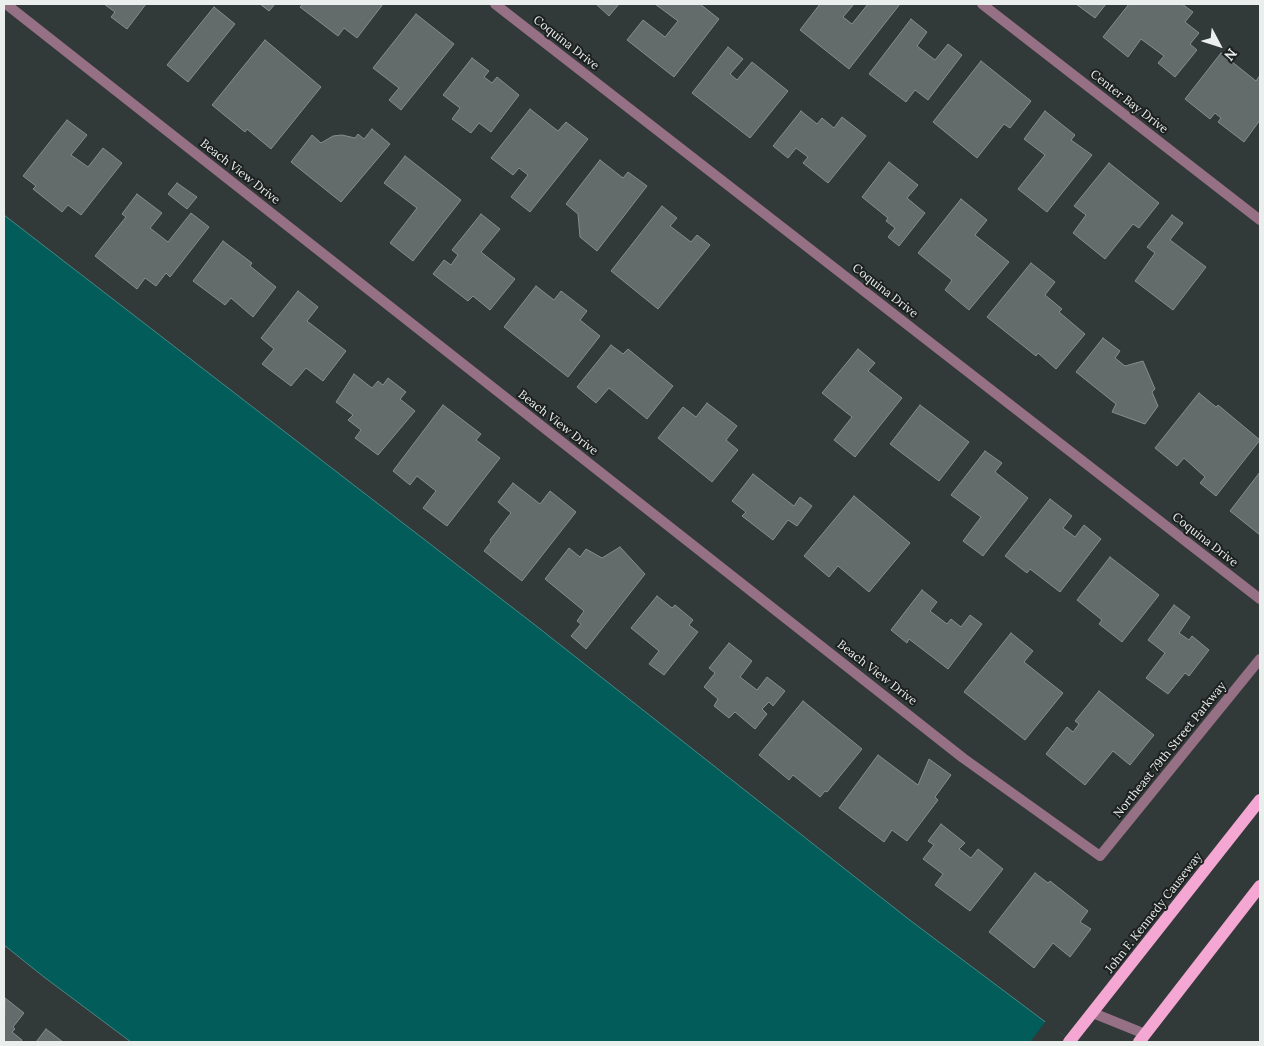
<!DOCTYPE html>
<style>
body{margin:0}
#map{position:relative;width:1264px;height:1046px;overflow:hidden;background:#323939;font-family:Lora,serif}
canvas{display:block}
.frame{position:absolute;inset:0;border:5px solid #eaefee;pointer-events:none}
.north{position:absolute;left:1194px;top:20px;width:50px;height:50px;-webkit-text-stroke:4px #1c201f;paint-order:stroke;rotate:130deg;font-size:14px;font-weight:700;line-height:20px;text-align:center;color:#eaefee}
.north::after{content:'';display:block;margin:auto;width:18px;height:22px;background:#eaefee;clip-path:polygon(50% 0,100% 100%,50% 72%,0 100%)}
</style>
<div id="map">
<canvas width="1264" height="1046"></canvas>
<div class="frame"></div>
<div class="north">N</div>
</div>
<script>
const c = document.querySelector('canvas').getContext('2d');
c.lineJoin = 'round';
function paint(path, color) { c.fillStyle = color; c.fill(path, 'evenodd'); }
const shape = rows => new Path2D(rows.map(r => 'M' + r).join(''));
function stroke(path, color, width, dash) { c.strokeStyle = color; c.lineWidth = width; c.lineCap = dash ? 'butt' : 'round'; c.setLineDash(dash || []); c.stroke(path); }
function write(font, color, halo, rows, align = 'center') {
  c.font = font + ' Lora,serif'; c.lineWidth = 4; c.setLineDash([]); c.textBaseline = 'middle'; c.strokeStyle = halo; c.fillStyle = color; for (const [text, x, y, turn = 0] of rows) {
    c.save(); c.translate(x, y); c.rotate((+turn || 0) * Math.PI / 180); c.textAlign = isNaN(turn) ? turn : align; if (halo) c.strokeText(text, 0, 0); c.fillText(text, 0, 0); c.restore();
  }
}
const water = shape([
 [4,215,535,625,911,921,1072,1042,131,1042,44,977,4,945,4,215]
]);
const pier = shape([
 [1046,1021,1072,1042,1030,1042]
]);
const building = shape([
 [104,4,146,4,127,29,111,17,115,12,104,4],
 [260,4,275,4,269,11,260,4],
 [303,4,383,4,357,38,344,28,338,36,300,7,303,4],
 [596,4,619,4,609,16,596,4],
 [655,4,700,4,719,19,674,77,627,40,643,20,665,37,678,21,655,4],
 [820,4,854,4,843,17,852,24,868,4,900,4,849,69,800,30,820,4],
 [1076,4,1106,4,1095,18,1076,4],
 [1129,4,1182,4,1193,12,1185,22,1199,33,1190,44,1197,50,1175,77,1158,63,1164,56,1141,39,1128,57,1103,37,1129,4],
 [214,7,235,24,188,82,167,65,214,7],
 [416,14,454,44,401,110,389,100,399,88,373,68,416,14],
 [911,19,927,32,917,46,935,60,948,44,962,55,928,100,915,90,906,102,869,74,911,19],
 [265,40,321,87,271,149,247,129,245,132,212,105,265,40],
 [728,47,743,59,730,74,737,80,752,62,788,91,750,138,692,93,728,47],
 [1221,53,1256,81,1260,75,1260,120,1244,142,1218,122,1221,118,1215,113,1210,119,1185,99,1221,53],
 [472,58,489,71,484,77,492,83,497,77,519,95,491,132,479,123,471,133,452,119,460,108,443,95,472,58],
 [981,61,1031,101,1010,128,1004,124,977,158,933,122,981,61],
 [530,109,558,131,566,122,588,139,530,212,511,197,528,175,519,168,513,175,491,158,530,109],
 [801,111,817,124,822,118,834,128,842,117,866,136,828,183,803,163,808,157,796,148,788,158,773,146,801,111],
 [1045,111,1075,135,1071,140,1092,155,1047,212,1018,189,1045,155,1024,139,1045,111],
 [67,120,87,135,71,155,88,167,103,148,122,163,81,215,68,205,62,212,33,189,36,186,23,176,67,120],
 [372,129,390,144,341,202,291,162,312,135,321,143,333,136,342,135,355,138,358,134,364,139,372,129],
 [405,156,461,200,413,261,390,243,417,208,384,183,405,156],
 [600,160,623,178,628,172,647,186,597,251,580,237,578,214,566,204,600,160],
 [889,162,918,185,907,198,925,213,899,246,888,237,895,228,886,221,888,218,862,197,889,162],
 [1109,163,1159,203,1139,228,1133,224,1105,259,1073,233,1086,215,1074,206,1109,163],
 [177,183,197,197,187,209,168,194,177,183],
 [137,194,162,213,150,228,168,242,191,213,209,227,170,277,166,273,156,286,145,278,137,289,95,256,126,217,122,214,137,194],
 [961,199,987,220,975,235,1009,262,969,310,945,290,952,280,918,253,961,199],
 [662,206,677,218,670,226,691,242,697,235,710,245,658,309,611,271,662,206],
 [481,214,500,229,481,252,515,279,490,310,473,296,468,301,433,274,444,260,451,265,458,255,452,250,481,214],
 [1172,215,1183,223,1170,240,1206,267,1173,310,1135,281,1155,253,1147,247,1172,215],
 [223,241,252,263,250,266,276,287,253,317,231,298,225,305,193,281,223,241],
 [1031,263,1055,282,1045,295,1062,309,1059,312,1085,334,1056,369,1038,353,1036,356,987,317,1031,263],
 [536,286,554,300,561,291,587,311,580,320,600,336,568,377,504,327,536,286],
 [298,291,318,307,307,321,346,351,323,381,306,368,291,386,262,364,274,349,261,338,298,291],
 [1103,338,1120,351,1115,358,1125,366,1143,361,1155,389,1152,392,1158,406,1145,424,1112,412,1116,404,1076,372,1103,338],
 [611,345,623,354,628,349,673,386,647,419,609,388,596,403,577,387,611,345],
 [858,349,875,363,868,371,902,398,855,457,834,440,852,417,822,393,858,349],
 [354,374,372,388,378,381,383,385,388,378,406,392,400,399,415,411,378,455,355,438,361,430,348,420,353,415,336,402,354,374],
 [1199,393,1216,407,1218,405,1260,440,1216,496,1200,483,1205,477,1184,458,1177,466,1155,448,1199,393],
 [707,403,737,426,726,440,738,450,712,482,658,438,683,407,696,417,707,403],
 [443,405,481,434,476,440,500,458,447,526,423,508,436,491,417,476,410,485,393,471,443,405],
 [920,405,969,442,939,481,890,444,920,405],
 [985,451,1002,463,995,472,1028,498,983,556,963,541,981,517,951,495,985,451],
 [1260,472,1260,535,1230,511,1260,472],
 [753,474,794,506,800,497,812,506,797,526,788,520,773,540,742,516,746,512,732,501,753,474],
 [513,483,540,504,550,491,576,512,522,581,484,551,491,542,490,540,511,513,498,502,513,483],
 [854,496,910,543,869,592,838,566,829,577,804,556,854,496],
 [1050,499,1072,516,1063,528,1075,537,1084,525,1101,539,1060,592,1030,569,1027,573,1005,556,1050,499],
 [620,547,645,574,586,649,571,636,581,624,577,621,584,611,545,579,569,548,580,557,586,549,602,558,620,547],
 [1110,557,1159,595,1122,642,1099,624,1102,620,1077,600,1110,557],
 [922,590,937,602,930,611,947,624,951,619,961,627,970,615,982,624,948,669,909,639,907,643,891,630,922,590],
 [657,596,672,608,675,605,693,620,689,625,698,632,664,675,649,664,659,651,631,628,657,596],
 [1174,605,1190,617,1179,633,1189,640,1192,636,1209,650,1189,676,1185,673,1168,694,1146,678,1165,653,1148,640,1174,605],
 [1011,633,1033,651,1024,662,1063,693,1025,740,964,692,1011,633],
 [729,643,752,661,740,677,757,690,767,677,785,691,773,706,769,702,762,709,767,714,755,729,735,712,729,718,714,706,718,699,704,687,715,673,709,668,729,643],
 [1099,691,1154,735,1130,765,1113,751,1085,785,1046,754,1067,727,1073,732,1079,724,1075,721,1099,691],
 [803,701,862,749,827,792,825,791,820,797,793,775,789,780,759,755,803,701],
 [878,755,918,785,929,759,951,775,935,797,938,800,907,841,892,830,884,842,839,808,878,755],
 [941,824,965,843,959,849,971,858,978,849,1003,869,970,911,935,885,943,874,923,859,934,845,928,841,941,824],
 [1035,873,1048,883,1050,881,1088,911,1080,922,1091,929,1070,957,1053,943,1034,968,989,932,1035,873],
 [5,998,24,1013,13,1027,15,1029,12,1032,22,1040,21,1042,4,1042,5,998],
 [46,1029,63,1042,36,1042,46,1029]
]);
const service = shape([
 [1093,1013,1145,1034]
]);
const minor = shape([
 [6,4,963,758,1100,856,1260,659],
 [495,4,1260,599],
 [982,4,1260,220]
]);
const primary = shape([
 [1069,1042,1260,800],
 [1139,1042,1260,886]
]);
const streetNames = [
 ["Coquina Drive",566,43,38],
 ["Center Bay Drive",1129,102,38],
 ["Beach View Drive",240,172,38],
 ["Coquina Drive",885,291,38],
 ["Beach View Drive",558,423,38],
 ["Coquina Drive",1205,540,38],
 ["Beach View Drive",877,673,38],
 ["Northeast 79th Street Parkway",1170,750,-51],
 ["John F. Kennedy Causeway",1154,913,-52]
];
paint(water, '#025c59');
stroke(water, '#488886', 1);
paint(pier, '#323939');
paint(building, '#636b6b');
stroke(building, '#858e8d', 1);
stroke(service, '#967085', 10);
stroke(minor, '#967085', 10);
stroke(primary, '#f3a7d2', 12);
write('12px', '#eaefee', '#1c201f', streetNames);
</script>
